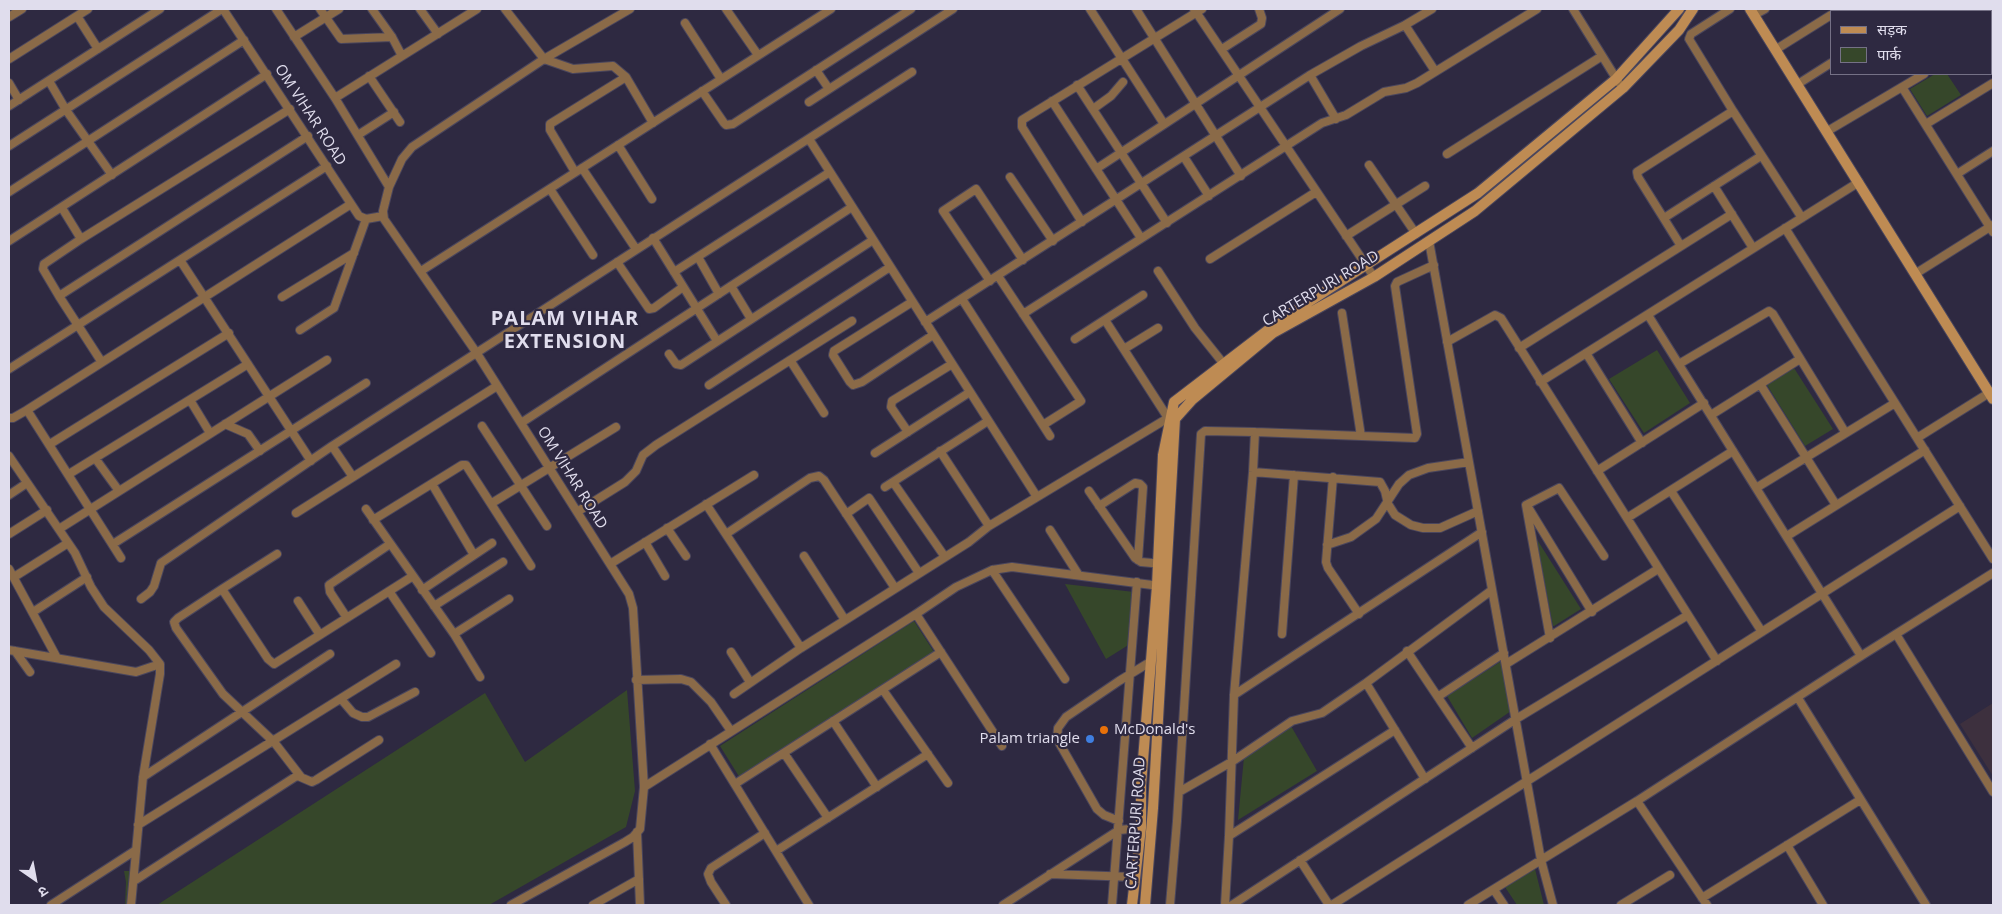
<!DOCTYPE html>
<meta charset="utf-8">
<style>
body{margin:0}
#map{position:relative;width:2002px;height:914px;overflow:hidden;background:#2e2941;font-family:"Open Sans","Noto Sans Devanagari",sans-serif}
canvas{display:block}
.frame{position:absolute;inset:0;border:10px solid #e0dded;pointer-events:none}
.legend{position:absolute;left:1830px;top:10px;width:162px;height:65px;box-sizing:border-box;background:#2e2941;border:1px solid #757186;margin:0;padding:6px 9px;list-style:none;font-size:15px;color:#e0dded}
.legend li{display:flex;align-items:center;gap:10px;height:25px}
.legend b{width:25px;border:1px solid #757186}
.north{position:absolute;left:10px;top:854px;width:50px;height:50px;-webkit-text-stroke:4px #2e2941;paint-order:stroke;rotate:147deg;font-size:14px;font-weight:700;line-height:20px;text-align:center;color:#e0dded}
.north::after{content:'';display:block;margin:auto;width:18px;height:22px;background:#e0dded;clip-path:polygon(50% 0,100% 100%,50% 72%,0 100%)}
</style>
<div id="map">
<canvas width="2002" height="914"></canvas>
<div class="frame"></div>
<ul class="legend">
<li><b style="height:6px;background:#be8b53"></b>सड़क</li>
<li><b style="height:14px;background:#36472a"></b>पार्क</li>
</ul>
<div class="north">उ</div>
</div>
<script>
const c = document.querySelector('canvas').getContext('2d');
c.lineJoin = 'round';
function paint(path, color) { c.fillStyle = color; c.fill(path, 'evenodd'); }
const shape = rows => new Path2D(rows.map(r => 'M' + r).join(''));
function stroke(path, color, width, dash) { c.strokeStyle = color; c.lineWidth = width; c.lineCap = dash ? 'butt' : 'round'; c.setLineDash(dash || []); c.stroke(path); }
function write(font, color, halo, rows, align = 'center') {
  c.font = font + ' "Open Sans",sans-serif'; c.lineWidth = 4.5; c.setLineDash([]); c.textBaseline = 'middle'; c.strokeStyle = halo; c.fillStyle = color; for (const [text, x, y, turn = 0] of rows) {
    c.save(); c.translate(x, y); c.rotate((+turn || 0) * Math.PI / 180); c.textAlign = isNaN(turn) ? turn : align; if (halo) c.strokeText(text, 0, 0); c.fillText(text, 0, 0); c.restore();
  }
}
const commercial = shape([
 [1993,703,1993,776,1960,724]
]);
const green = shape([
 [1935,74,1947,74,1961,95,1927,116,1910,89],
 [1657,350,1690,403,1644,433,1609,379],
 [1794,368,1833,429,1805,446,1767,385],
 [1536,538,1581,609,1554,626,1553,626],
 [1065,584,1134,592,1130,644,1106,659],
 [914,621,934,652,740,778,720,746],
 [1503,660,1511,711,1472,738,1447,696],
 [627,690,635,791,626,827,489,905,157,905,485,693,525,762],
 [1291,726,1317,771,1238,820,1244,757],
 [1534,865,1544,905,1517,905,1503,884],
 [124,871,132,871,131,905,125,905,126,882]
]);
const street = shape([
 [223,9,359,216,366,219,383,216],
 [276,9,335,98,389,187],
 [320,9,341,39,392,37],
 [372,9,392,37,402,56],
 [420,9,438,34],
 [505,9,544,59],
 [726,9,758,55],
 [1090,9,1164,124],
 [1136,9,1241,176],
 [1194,9,1374,277],
 [1573,9,1619,83],
 [1730,9,1691,34,1689,39,1733,111,1802,218],
 [1966,9,1968,11],
 [1837,11,1841,9],
 [1914,11,1918,9],
 [1754,15,1765,9],
 [77,16,98,49],
 [9,17,22,9],
 [685,23,721,79],
 [1405,25,1435,71],
 [294,37,339,9],
 [1991,48,1993,52],
 [1222,49,1261,24,1262,18,1259,9],
 [1775,50,1831,15],
 [9,59,88,9],
 [544,59,573,69,613,66,626,77,653,123],
 [816,70,829,89],
 [1310,75,1336,119],
 [369,76,400,122],
 [49,81,66,110,112,175],
 [9,83,19,100],
 [1798,84,1831,63],
 [1077,85,1167,223],
 [1902,87,1993,232],
 [702,91,724,123,726,125,733,124,911,9],
 [335,98,477,9],
 [1052,101,1141,238],
 [809,102,953,9],
 [9,106,160,9],
 [1093,109,1111,96,1123,82],
 [1926,124,1993,83],
 [1826,132,1924,74],
 [358,135,394,112],
 [809,139,1037,497],
 [618,145,652,199],
 [9,146,222,9],
 [1447,154,1602,56],
 [1184,157,1209,196],
 [1369,165,1416,234],
 [582,168,636,249],
 [1096,169,1340,9],
 [575,172,550,130,550,124,626,77],
 [1957,174,1993,151],
 [1010,177,1053,241],
 [1714,186,1753,248],
 [550,189,593,255],
 [9,192,244,40],
 [62,208,81,239],
 [1664,218,1761,156],
 [1082,222,1022,127,1022,120,1202,9],
 [1785,228,1993,559],
 [1346,236,1425,186],
 [653,238,717,341],
 [9,241,267,74],
 [1429,241,1541,860,1553,905],
 [1681,246,1638,177,1637,172,1733,111],
 [698,257,719,294],
 [1210,259,1316,192],
 [180,260,311,461],
 [617,262,649,309,654,308,683,287],
 [421,271,831,9],
 [1158,271,1195,328,1223,363,1227,365],
 [674,272,830,172],
 [1915,274,1993,225],
 [998,276,1081,401,1043,425],
 [990,281,943,211,976,189,1023,260],
 [731,286,751,319],
 [59,296,308,136],
 [282,297,354,253],
 [962,299,1050,436],
 [912,302,834,351,833,355,850,382,853,385,862,382,933,335],
 [1342,313,1361,436],
 [1023,314,1322,123,1346,115,1384,92,1406,88,1417,83,1537,9],
 [1648,315,1861,656],
 [1105,320,1168,418],
 [925,322,1310,75,1361,46,1405,25,1432,9],
 [300,330,334,308,366,219],
 [1075,339,1143,295],
 [1447,342,1495,315,1501,318,1717,661],
 [1519,348,1732,214],
 [1124,349,1158,328],
 [1586,353,1642,443],
 [669,354,676,364,681,365,873,240],
 [790,360,824,413],
 [101,361,59,296,43,269,44,264,81,239,290,109],
 [1679,364,1769,311,1773,314,1845,432],
 [9,369,327,166],
 [1540,382,1859,182],
 [1760,384,1836,505],
 [709,385,890,267],
 [190,400,210,433],
 [27,410,121,558],
 [1711,415,1800,359],
 [9,418,13,418,27,410,351,204],
 [521,423,852,207],
 [225,424,248,434,260,451],
 [482,426,547,526],
 [908,432,891,407,892,401,952,364],
 [1917,438,1989,393],
 [50,444,229,333],
 [332,446,353,477],
 [940,451,989,526],
 [875,453,970,392],
 [9,456,75,553,91,587,104,607,149,650,160,664,160,674,143,777,131,905],
 [95,458,119,491],
 [1597,471,1704,403],
 [1253,472,1380,482,1385,491,1388,504,1395,515,1411,525,1423,528,1440,528,1478,511],
 [69,474,248,364],
 [1333,477,1326,562,1328,568,1359,614],
 [893,482,945,557],
 [432,484,474,555],
 [885,487,988,421],
 [1756,488,1895,403],
 [1089,491,1135,558,1141,562,1163,564],
 [1671,491,1762,632],
 [9,495,27,483],
 [492,503,616,427],
 [706,504,801,648],
 [1099,506,1135,483,1140,484,1143,487,1138,560],
 [1528,507,1592,612],
 [366,509,454,634,480,677],
 [577,512,625,482,636,471,643,455,656,445,852,321],
 [296,513,497,386],
 [846,514,869,498,919,573],
 [1627,518,1733,451],
 [373,520,462,465,466,465,531,566],
 [667,528,686,556],
 [59,529,327,360],
 [1050,530,1078,574],
 [9,534,47,510],
 [726,534,810,478,819,476,824,480,895,588],
 [1787,536,1925,450],
 [645,542,665,576],
 [113,544,366,383],
 [1327,545,1351,537,1376,519,1399,484,1409,475,1428,468,1469,462],
 [277,554,222,589,178,618,174,622,176,628,223,694,274,742,301,777],
 [804,556,845,620],
 [610,564,754,475],
 [9,569,57,658],
 [992,570,1065,679],
 [14,577,68,543],
 [222,589,268,659,274,664,413,576],
 [422,590,492,543],
 [389,591,431,653],
 [141,599,150,592,154,586,161,563,332,446,912,72],
 [298,601,320,635],
 [434,606,503,562],
 [33,612,87,577],
 [916,614,1002,746],
 [347,618,330,592,329,585,390,544],
 [454,634,509,599],
 [1282,634,1294,475],
 [1896,634,1993,792],
 [1550,638,1526,505,1559,488,1604,556],
 [9,650,136,672,160,664],
 [15,651,30,672],
 [1407,651,1472,748],
 [731,652,750,682],
 [1506,664,1658,569],
 [636,680,681,679,691,682,711,702,731,731],
 [1366,683,1425,779],
 [883,690,948,783],
 [734,694,801,648,969,542,989,526,1168,418,1174,419],
 [1234,695,1482,532],
 [1439,696,1504,653],
 [1798,698,1926,905],
 [341,699,353,713,362,717,368,717,415,692],
 [833,721,877,787],
 [710,744,809,905],
 [784,753,828,818],
 [143,777,330,654],
 [735,784,941,652],
 [644,787,916,614,956,587,992,570,1012,567,1160,586],
 [1179,792,1233,761,1292,721,1322,713,1366,683,1492,590],
 [1637,801,1707,905],
 [1119,821,1104,815,1097,809,1057,739,1058,728,1066,717,1119,681,1150,662],
 [138,825,396,664],
 [637,832,640,905],
 [1229,836,1395,730],
 [1787,845,1823,905],
 [776,851,928,754],
 [1300,860,1329,905],
 [1050,874,1134,877],
 [134,881,295,777,298,776,312,782,316,780,379,740],
 [1494,890,1504,905],
 [1702,898,1860,800],
 [51,905,136,850],
 [511,905,625,842,633,837,640,829,644,787,633,608,629,594,610,564,476,352,384,219,383,211,389,187,402,159,412,147,544,59,630,9],
 [593,905,639,879],
 [726,905,711,882,708,874,711,868,765,833],
 [1003,905,1119,830,1141,828],
 [1112,905,1137,582],
 [1170,905,1177,821,1201,434,1205,431,1255,432,1415,438,1417,434,1395,286,1397,282,1434,265],
 [1225,905,1229,836,1234,695,1253,472,1255,432],
 [1232,905,1516,719,1688,615],
 [1332,905,1960,506],
 [1468,905,1637,801,1861,656,1993,573],
 [1621,905,1670,875]
]);
const secondary = shape([
 [1750,9,1993,399],
 [1132,905,1141,828,1141,785,1157,586,1163,455,1174,402,1285,317,1478,193,1616,79,1679,9],
 [1145,905,1153,808,1175,419,1192,400,1273,333,1374,277,1475,211,1623,88,1679,30,1693,9]
]);
const markers = [
 [1104,730,5,"#e8710a"],
 [1090,739,5,"#3f7fe0"]
];
const streetNames = [
 ["OM VIHAR ROAD",310,115,57],
 ["CARTERPURI ROAD",1321,289,-31],
 ["OM VIHAR ROAD",572,478,58],
 ["CARTERPURI ROAD",1136,823,-86]
];
const poiNames = [
 ["McDonald's",1114,730],
 ["Palam triangle",1080,739,"right"]
];
const districtNames = [
 ["PALAM VIHAR",565,319],
 ["EXTENSION",565,342]
];
paint(commercial, '#3d303e');
paint(green, '#36472a');
stroke(street, '#4a465d', 10);
stroke(secondary, '#4a465d', 12);
stroke(street, '#8a6a48', 8);
stroke(secondary, '#be8b53', 10);
for (const [x, y, r, color] of markers) { const dot = new Path2D(); dot.arc(x, y, r, 0, 2 * Math.PI); c.fillStyle = color; c.fill(dot); stroke(dot, '#2e2941', 2); }
write('15px', '#e0dded', '#2e2941', streetNames);
write('15px', '#e0dded', '#2e2941', poiNames, 'left');
c.letterSpacing = '1px';
write('bold 20px', '#e0dded', '#2e2941', districtNames);
c.letterSpacing = '0px';
</script>
